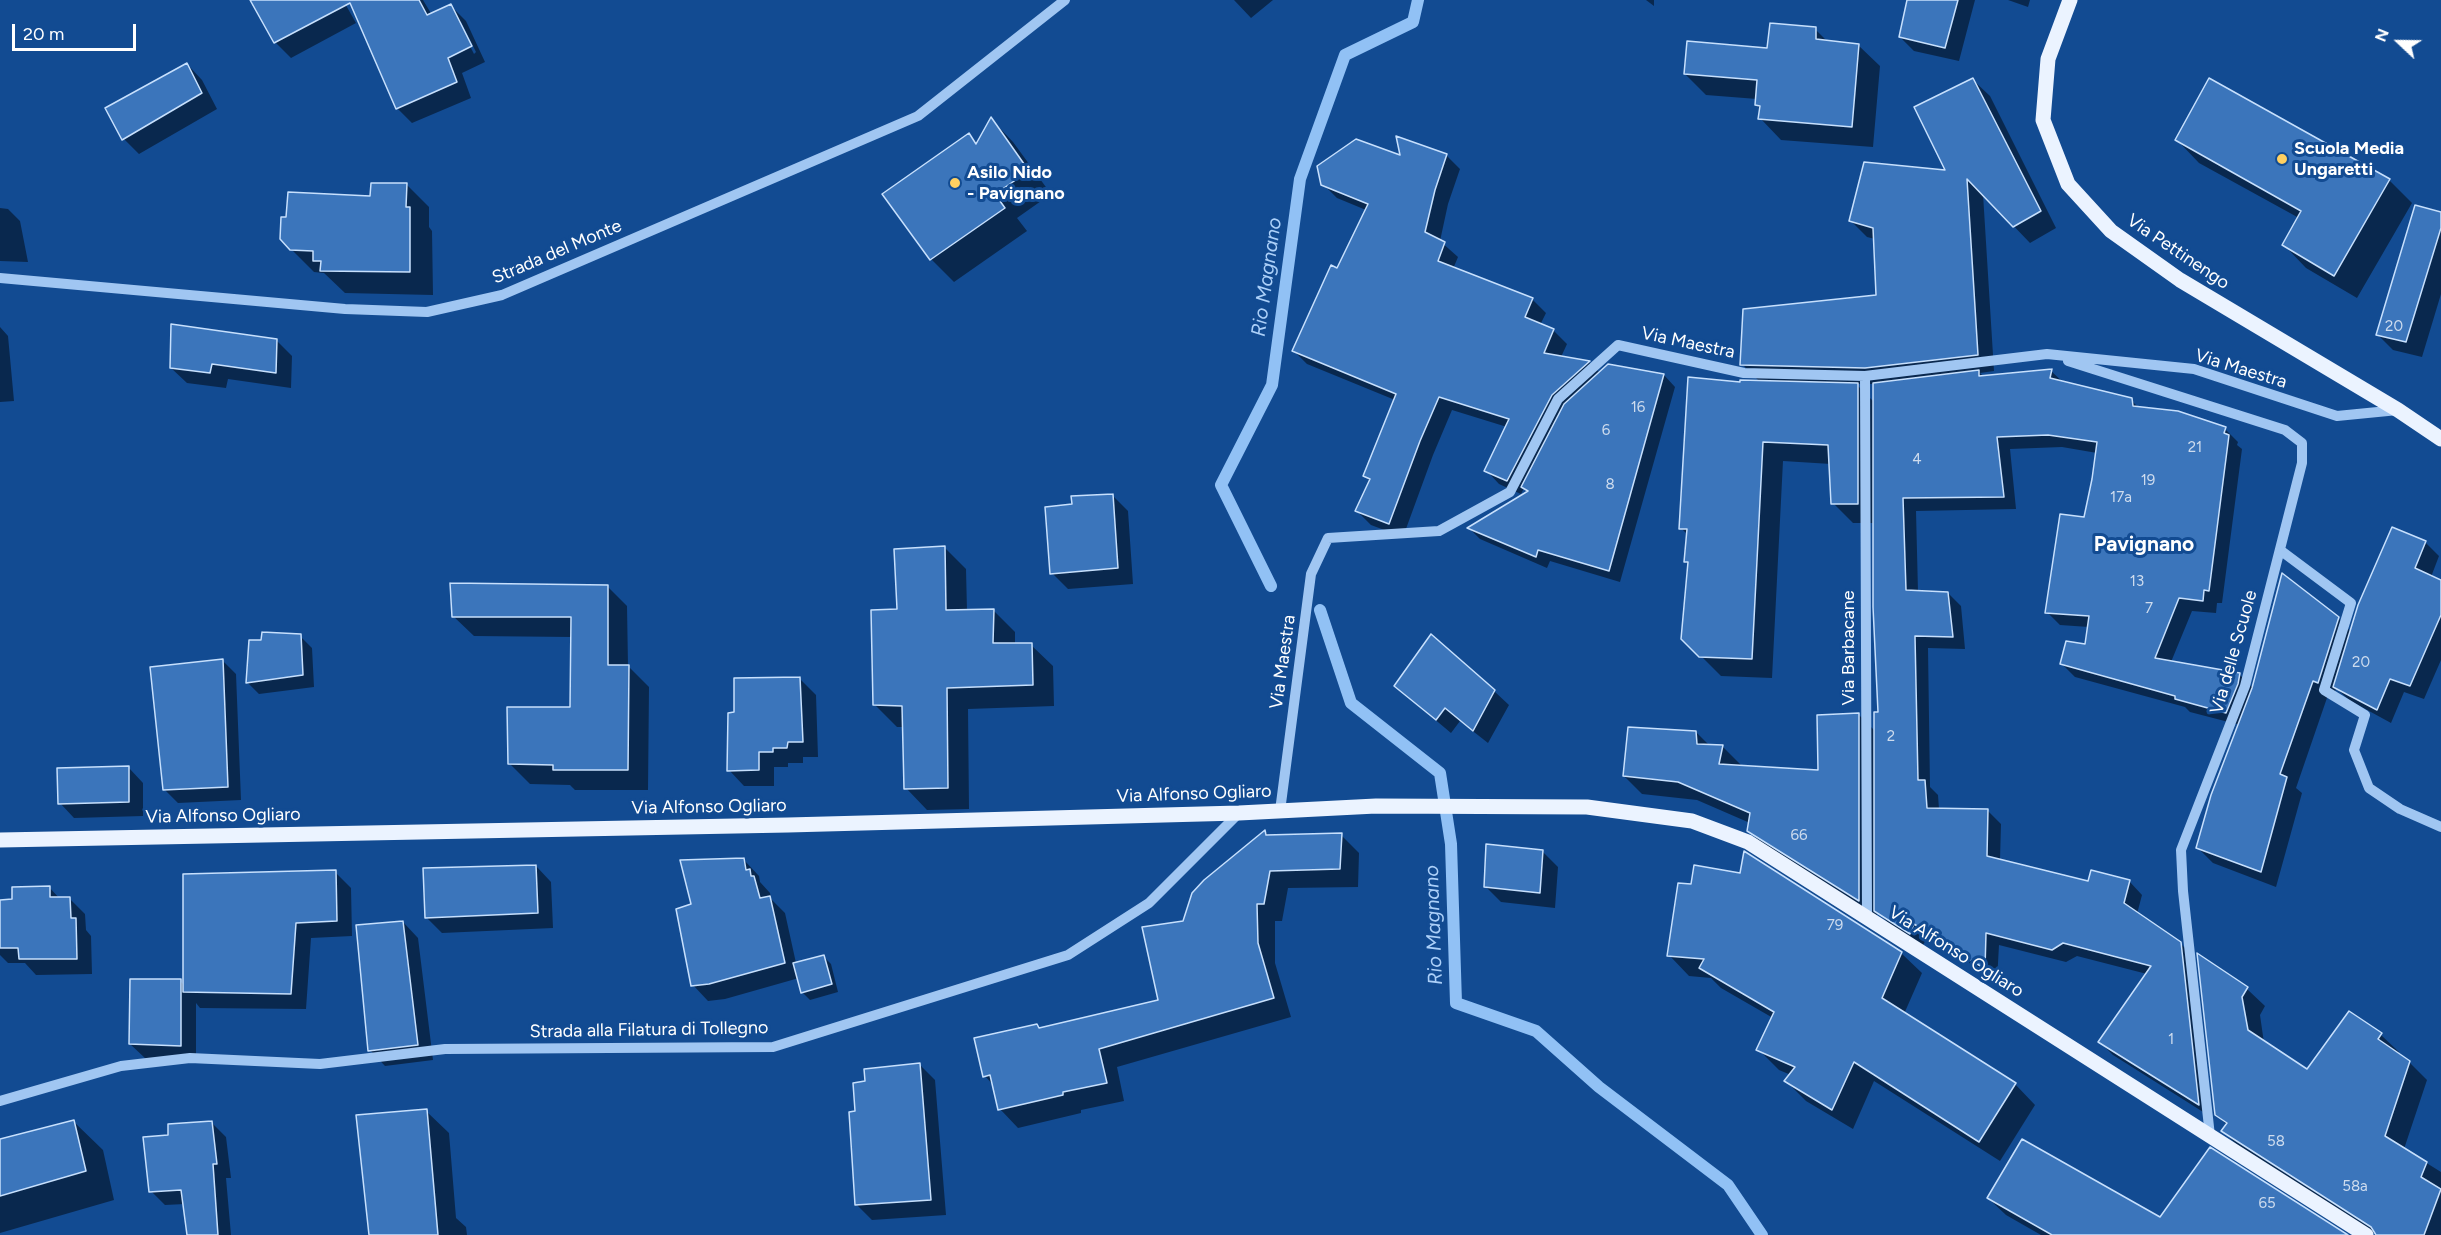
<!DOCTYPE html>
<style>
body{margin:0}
#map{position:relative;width:2441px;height:1235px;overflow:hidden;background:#124b92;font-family:Figtree,sans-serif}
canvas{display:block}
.north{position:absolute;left:2369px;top:12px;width:60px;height:60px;-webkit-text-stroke:4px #124b92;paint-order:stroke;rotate:292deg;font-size:16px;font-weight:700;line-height:24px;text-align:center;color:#fff}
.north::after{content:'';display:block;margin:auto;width:21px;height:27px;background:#fff;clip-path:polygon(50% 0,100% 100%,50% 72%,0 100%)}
.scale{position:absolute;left:12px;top:24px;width:124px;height:27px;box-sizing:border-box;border:3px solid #fff;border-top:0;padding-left:8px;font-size:18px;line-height:21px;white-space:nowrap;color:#fff;-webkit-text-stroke:4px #124b92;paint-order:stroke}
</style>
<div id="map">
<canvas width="2441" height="1235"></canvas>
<div class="north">N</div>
<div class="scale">20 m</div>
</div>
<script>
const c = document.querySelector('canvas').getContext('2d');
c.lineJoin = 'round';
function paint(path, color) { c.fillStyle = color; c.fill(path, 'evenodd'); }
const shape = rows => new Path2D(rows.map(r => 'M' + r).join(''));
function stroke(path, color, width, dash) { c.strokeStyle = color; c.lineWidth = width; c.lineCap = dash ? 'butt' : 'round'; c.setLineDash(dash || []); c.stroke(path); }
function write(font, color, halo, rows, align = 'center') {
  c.font = font + ' Figtree,sans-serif'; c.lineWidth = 6; c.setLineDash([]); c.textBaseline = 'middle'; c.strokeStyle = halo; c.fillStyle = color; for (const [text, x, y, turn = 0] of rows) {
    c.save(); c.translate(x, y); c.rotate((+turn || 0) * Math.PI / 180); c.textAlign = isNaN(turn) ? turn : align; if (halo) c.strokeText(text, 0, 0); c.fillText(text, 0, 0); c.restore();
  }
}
const shadow = shape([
 [252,0,343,0,356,23,291,58,275,42],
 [386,0,423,0,432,15,451,6,466,21,485,62,462,73,471,98,412,123,397,108],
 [458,22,461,22,476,52,474,54],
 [1234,0,1273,0,1251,18],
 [1646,0,1654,0,1654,6],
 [1908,0,1975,0,1959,61,1914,51,1900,37],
 [2008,0,2030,0,2028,7],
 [1815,29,1828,42,1858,45,1880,66,1873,147,1781,140,1760,118,1761,109,1756,105,1757,99,1706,95,1685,74,1768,50],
 [187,64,202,80,217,109,139,154,124,139],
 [1973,80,1990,96,2056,228,2030,243,1983,194,1994,371,1980,373,1984,377,2051,371,2064,383,2131,400,2140,409,2225,429,2238,442,2237,445,2242,449,2222,603,2217,603,2216,613,2192,611,2171,662,2240,675,2254,689,2338,618,2351,632,2425,542,2439,556,2431,577,2441,582,2441,660,2424,699,2404,692,2391,723,2349,700,2336,688,2333,698,2328,695,2296,788,2302,793,2276,887,2213,863,2198,848,2240,725,2190,712,2185,707,2075,677,2062,664,2086,646,2089,627,2060,625,2047,612,2085,519,2097,453,2062,447,2010,449,2016,509,1916,511,1918,592,1948,593,1961,606,1965,649,1928,648,1930,787,1938,795,1939,809,1988,811,2001,824,2000,860,2089,883,2129,881,2142,895,2137,914,2180,943,2194,957,2211,1117,2113,1055,2100,1042,2147,974,2077,956,2066,962,1999,945,1997,981,1928,936,1923,945,1889,924,1877,911,1877,918,1767,849,1749,831,1750,823,1697,800,1642,794,1624,776,1696,732,1710,746,1723,747,1741,765,1740,767,1820,771,1858,714,1875,731,1880,713,1875,523,1853,523,1833,503,1831,464,1783,461,1772,678,1721,676,1683,638,1689,565,1686,562,1688,535,1681,528,1741,383,1760,382,1742,364,1878,296,1875,239,1867,237,1850,220,1948,171],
 [1856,384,1874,384,1874,402],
 [991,119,1013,142,1051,194,1017,218,1027,231,954,282,931,259,969,135,978,144],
 [2177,140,2389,180,2412,203,2357,298,2306,268,2284,245,2299,218,2199,163],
 [1446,155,1460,169,1448,204,1440,241,1458,257,1453,269,1532,299,1546,313,1540,325,1553,330,1567,344,1561,357,1589,362,1600,373,1664,375,1675,387,1620,582,1550,561,1547,568,1480,539,1469,528,1528,493,1524,488,1521,494,1499,484,1486,470,1507,427,1452,410,1433,455,1403,537,1371,525,1357,511,1370,481,1365,476,1395,400,1307,364,1293,350,1338,270,1366,210,1337,198,1323,184,1402,157],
 [406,184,429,207,429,227,432,231,433,295,345,293,324,273,314,272,291,249,372,198],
 [0,208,8,209,20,221,28,262,0,261],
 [2441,214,2441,294,2422,357,2393,350,2377,334],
 [0,327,8,336,14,401,0,402],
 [276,340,292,356,291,388,228,379,226,388,187,383,171,368],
 [1112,495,1128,511,1133,584,1068,589,1052,573,1073,506],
 [944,547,966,569,967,611,993,610,1015,632,1015,645,1031,645,1053,666,1054,706,968,709,969,809,927,810,906,788,904,727,897,727,875,705,899,610],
 [607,586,627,606,628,666,649,687,648,790,575,790,570,785,530,784,510,764,572,708,572,637,474,636,453,616],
 [300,636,312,648,314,687,259,694,247,682],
 [223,661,236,674,241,800,178,803,164,789],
 [800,679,816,695,818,757,803,757,803,763,788,763,788,767,774,767,774,786,744,786,729,770],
 [1395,686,1494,691,1509,705,1488,743,1460,721,1451,733],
 [129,768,143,783,143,816,74,818,60,803],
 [1265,832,1270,836,1341,835,1359,853,1358,887,1288,888,1282,921,1275,921,1275,963,1291,1017,1117,1067,1124,1101,1081,1110,1081,1113,1018,1128,1000,1109,994,1086,985,1076,1040,1029,1159,1001,1185,922],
 [1543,852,1558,867,1555,908,1501,902,1485,886],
 [744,860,759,876,760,882,770,893,771,899,785,913,796,963,823,956,831,964,838,992,810,1000,802,992,799,978,725,999,708,1001,693,985,693,905],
 [536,866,551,882,553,928,442,933,427,918],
 [335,872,351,888,352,936,311,938,306,1009,200,1008,196,1003,196,1061,146,1059,130,1044,180,981,184,985],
 [49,887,60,899,70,899,85,914,86,930,91,936,92,974,36,975,25,963,8,963,0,955,0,915],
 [403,922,418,938,433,1060,385,1066,370,1050],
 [1901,953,1922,973,1904,1014,2015,1084,2035,1105,2000,1161,1874,1081,1853,1129,1806,1101,1786,1081,1791,1075,1779,1070,1758,1049,1773,1018,1721,988,1711,978,1689,976,1669,955],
 [2199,956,2247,989,2265,1006,2260,1015,2264,1043,2308,1072,2349,1013,2381,1035,2399,1052,2398,1054,2409,1062,2427,1080,2404,1149,2441,1172,2441,1235,2394,1235,2379,1225,2374,1233,2241,1149,2223,1131,2227,1125,2217,1115],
 [919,1064,935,1080,946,1215,872,1220,857,1205,857,1112,867,1082],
 [426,1111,449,1133,456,1218,466,1227,467,1235,369,1235],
 [73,1121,103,1150,114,1200,0,1233,0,1140],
 [212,1123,226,1137,231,1178,226,1178,231,1235,188,1235,185,1204,165,1205,151,1191,169,1136],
 [1988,1198,2160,1219,2345,1235,2041,1235,2006,1215]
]);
const stream = shape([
 [1271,586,1221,485,1272,385,1300,179,1345,55,1413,22,1418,0],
 [1320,610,1351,703,1440,773,1451,844,1456,1003,1536,1031,1599,1087,1728,1185,1762,1235]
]);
const building = shape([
 [250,0,419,0,427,15,451,4,472,46,448,58,457,82,396,109,350,3,274,43,250,0],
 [1907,0,1958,0,1945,48,1899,37,1907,0],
 [1770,23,1816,27,1816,39,1859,44,1852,127,1758,119,1760,106,1755,105,1757,80,1684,74,1687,41,1767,48,1770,23],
 [187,63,202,93,122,140,105,108,187,63],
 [1973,78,2041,211,2013,227,1967,179,1978,355,1865,368,1740,365,1743,309,1876,295,1873,228,1849,221,1864,162,1945,170,1914,107,1973,78],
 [2209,78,2390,179,2334,276,2282,245,2301,211,2175,140,2209,78],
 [991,117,1029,171,995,194,1005,208,930,260,882,194,969,133,976,144,991,117],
 [1396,136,1447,154,1435,190,1425,232,1445,242,1438,261,1533,298,1525,317,1554,329,1544,353,1590,361,1552,395,1507,481,1484,471,1509,419,1439,397,1420,441,1389,524,1355,511,1370,479,1363,476,1396,394,1292,351,1331,265,1337,268,1368,204,1321,185,1317,166,1356,139,1400,155,1396,136],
 [371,183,407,183,406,207,410,207,410,272,320,271,321,261,313,261,313,251,290,250,280,239,281,217,286,217,288,192,370,196,371,183],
 [2415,205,2441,212,2441,228,2406,342,2376,335,2415,205],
 [171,324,277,339,276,373,212,364,210,373,170,368,171,324],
 [1608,364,1664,374,1609,571,1538,550,1536,557,1467,528,1528,491,1521,487,1564,404,1608,364],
 [2052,369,2050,378,2132,398,2133,406,2178,411,2226,427,2224,433,2229,435,2209,591,2204,590,2203,601,2179,598,2155,658,2240,673,2238,684,2226,713,2175,699,2175,696,2060,664,2066,641,2085,644,2089,616,2045,613,2060,514,2084,517,2092,479,2097,442,2048,435,1997,437,2004,497,1903,498,1906,590,1948,592,1953,637,1915,636,1918,780,1925,780,1927,808,1988,809,1987,856,2088,881,2091,870,2130,880,2124,903,2181,942,2199,1105,2098,1042,2151,966,2063,943,2052,950,1986,933,1985,969,1914,924,1910,934,1874,911,1874,712,1878,712,1873,607,1873,383,1979,370,1979,376,2052,369],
 [1688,377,1740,382,1740,380,1858,383,1858,504,1831,504,1828,445,1763,442,1752,659,1699,657,1681,639,1688,562,1684,562,1687,529,1679,529,1688,377],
 [1113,494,1118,568,1050,574,1045,507,1072,504,1071,496,1113,494],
 [2392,527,2426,541,2415,568,2441,580,2441,615,2410,686,2390,679,2377,710,2333,687,2358,605,2392,527],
 [945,546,946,610,994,609,993,643,1032,643,1033,685,947,688,948,788,904,789,902,706,873,705,871,610,897,609,894,549,945,546],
 [2282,573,2339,617,2318,683,2313,681,2280,774,2287,777,2261,872,2196,848,2211,795,2252,688,2282,573],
 [450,583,608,585,608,665,629,665,628,770,553,770,553,765,508,764,507,707,570,707,571,617,452,617,450,583],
 [262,632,301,634,303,675,246,683,249,640,261,640,262,632],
 [1431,634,1495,690,1473,731,1445,708,1436,720,1394,686,1431,634],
 [223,659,228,787,163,790,150,667,223,659],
 [800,677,803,742,788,742,787,748,773,748,773,752,759,752,759,770,727,771,728,713,734,712,734,678,800,677],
 [1859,713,1859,901,1747,831,1750,813,1678,782,1623,776,1628,727,1696,731,1697,744,1723,745,1719,764,1818,770,1817,715,1859,713],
 [129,766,129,802,58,804,57,768,129,766],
 [1265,830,1266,835,1342,833,1340,869,1270,871,1264,904,1257,904,1258,943,1274,998,1099,1049,1107,1083,1063,1092,1063,1095,998,1110,990,1075,983,1077,974,1038,1037,1024,1039,1028,1158,1000,1142,927,1183,921,1192,893,1204,880,1265,830],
 [1486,844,1543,850,1540,893,1484,887,1486,844],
 [1744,851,1902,952,1882,998,2016,1083,1979,1142,1854,1062,1832,1110,1784,1081,1795,1067,1756,1050,1774,1012,1699,968,1704,959,1667,956,1678,883,1691,884,1694,865,1740,873,1744,851],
 [744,858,746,870,750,869,751,876,754,876,760,898,770,896,785,963,709,984,691,986,676,909,691,904,680,860,744,858],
 [536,865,538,913,425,918,423,868,536,865],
 [336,870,337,921,296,923,291,994,183,992,183,874,336,870],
 [50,886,50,897,70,897,71,918,76,918,77,959,19,959,18,948,0,948,0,900,12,899,12,887,50,886],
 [403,921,418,1045,368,1051,356,925,403,921],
 [2197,953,2248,987,2242,997,2248,1030,2307,1069,2349,1011,2382,1033,2378,1039,2410,1061,2385,1136,2427,1162,2421,1177,2441,1189,2424,1235,2376,1235,2371,1227,2221,1131,2227,1123,2215,1115,2197,953],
 [824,955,832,984,801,993,793,963,824,955],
 [130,979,181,979,181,1046,129,1044,130,979],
 [920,1063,931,1200,855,1205,849,1112,855,1111,853,1083,865,1081,864,1069,920,1063],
 [427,1109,438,1235,369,1235,356,1115,427,1109],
 [74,1120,86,1171,0,1196,0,1139,74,1120],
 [212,1121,217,1164,213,1164,218,1235,187,1235,181,1190,149,1192,143,1137,168,1135,168,1124,212,1121],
 [2022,1139,2160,1217,2210,1147,2348,1235,2052,1235,1987,1198,2022,1139]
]);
const minor = shape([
 [0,278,345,309,427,312,502,295,918,116,1065,0],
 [2068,361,2285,430,2302,443,2302,463,2245,686,2181,850,2183,891,2210,1136],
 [1865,376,1867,919],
 [2280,550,2351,603,2324,690,2365,715,2354,750,2369,788,2400,809,2441,827],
 [1280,811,1311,574,1328,538,1439,531,1510,492,1558,399,1618,345,1744,373,1865,376,2047,354,2194,369,2337,416,2398,410],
 [0,1101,121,1066,190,1058,320,1064,445,1049,773,1047,1068,955,1149,903,1239,813]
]);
const major = shape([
 [2070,0,2048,59,2043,120,2068,184,2111,231,2180,280,2398,410,2441,439],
 [0,840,788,825,1239,813,1376,806,1587,807,1692,821,1748,842,2366,1235]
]);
const markers = [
 [2282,159,6,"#ffd061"],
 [955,183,6,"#ffd061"]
];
const numberNames = [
 ["20",2394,327],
 ["16",1638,408],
 ["6",1606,431],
 ["21",2195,448],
 ["4",1917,460],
 ["19",2148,481],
 ["8",1610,485],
 ["17a",2121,498],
 ["13",2137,582],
 ["7",2149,609],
 ["20",2361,663],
 ["2",1891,737],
 ["66",1799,836],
 ["79",1835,926],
 ["1",2171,1040],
 ["58",2276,1142],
 ["58a",2355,1187],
 ["65",2267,1204]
];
const poiNames = [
 ["Scuola Media",2294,149],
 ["Ungaretti",2294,170],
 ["Asilo Nido",967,173],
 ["- Pavignano",967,194]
];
const streetNames = [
 ["Strada del Monte",557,252,-23],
 ["Via Pettinengo",2178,252,34],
 ["Via Maestra",1688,343,12],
 ["Via Maestra",2241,369,17],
 ["Via Barbacane",1849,648,-90],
 ["Via delle Scuole",2234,652,-74],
 ["Via Maestra",1283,662,-82],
 ["Via Alfonso Ogliaro",1194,794,-2],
 ["Via Alfonso Ogliaro",709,807,-1],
 ["Via Alfonso Ogliaro",223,816,-1],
 ["Via Alfonso Ogliaro",1956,952,32],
 ["Strada alla Filatura di Tollegno",649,1030,-1]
];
const waterNames = [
 ["Rio Magnano",1267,277,-82],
 ["Rio Magnano",1434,925,-92]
];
const quarterNames = [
 ["Pavignano",2144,545]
];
paint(shadow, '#0007');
stroke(stream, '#91c1f5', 12);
paint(building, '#3b75bb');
stroke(building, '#c7e0fd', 1.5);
stroke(minor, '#a0c6f2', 10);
stroke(major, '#ebf3ff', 15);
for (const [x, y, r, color] of markers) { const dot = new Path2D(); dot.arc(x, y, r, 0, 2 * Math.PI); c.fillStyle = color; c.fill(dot); stroke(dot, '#124b92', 2); }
write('15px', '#cedcee', null, numberNames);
write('bold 18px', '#fff', '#124b92', poiNames, 'left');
write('18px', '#fff', '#124b92', streetNames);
write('italic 20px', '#acd0f9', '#124b92', waterNames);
write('bold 21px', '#fff', '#124b92', quarterNames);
</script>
